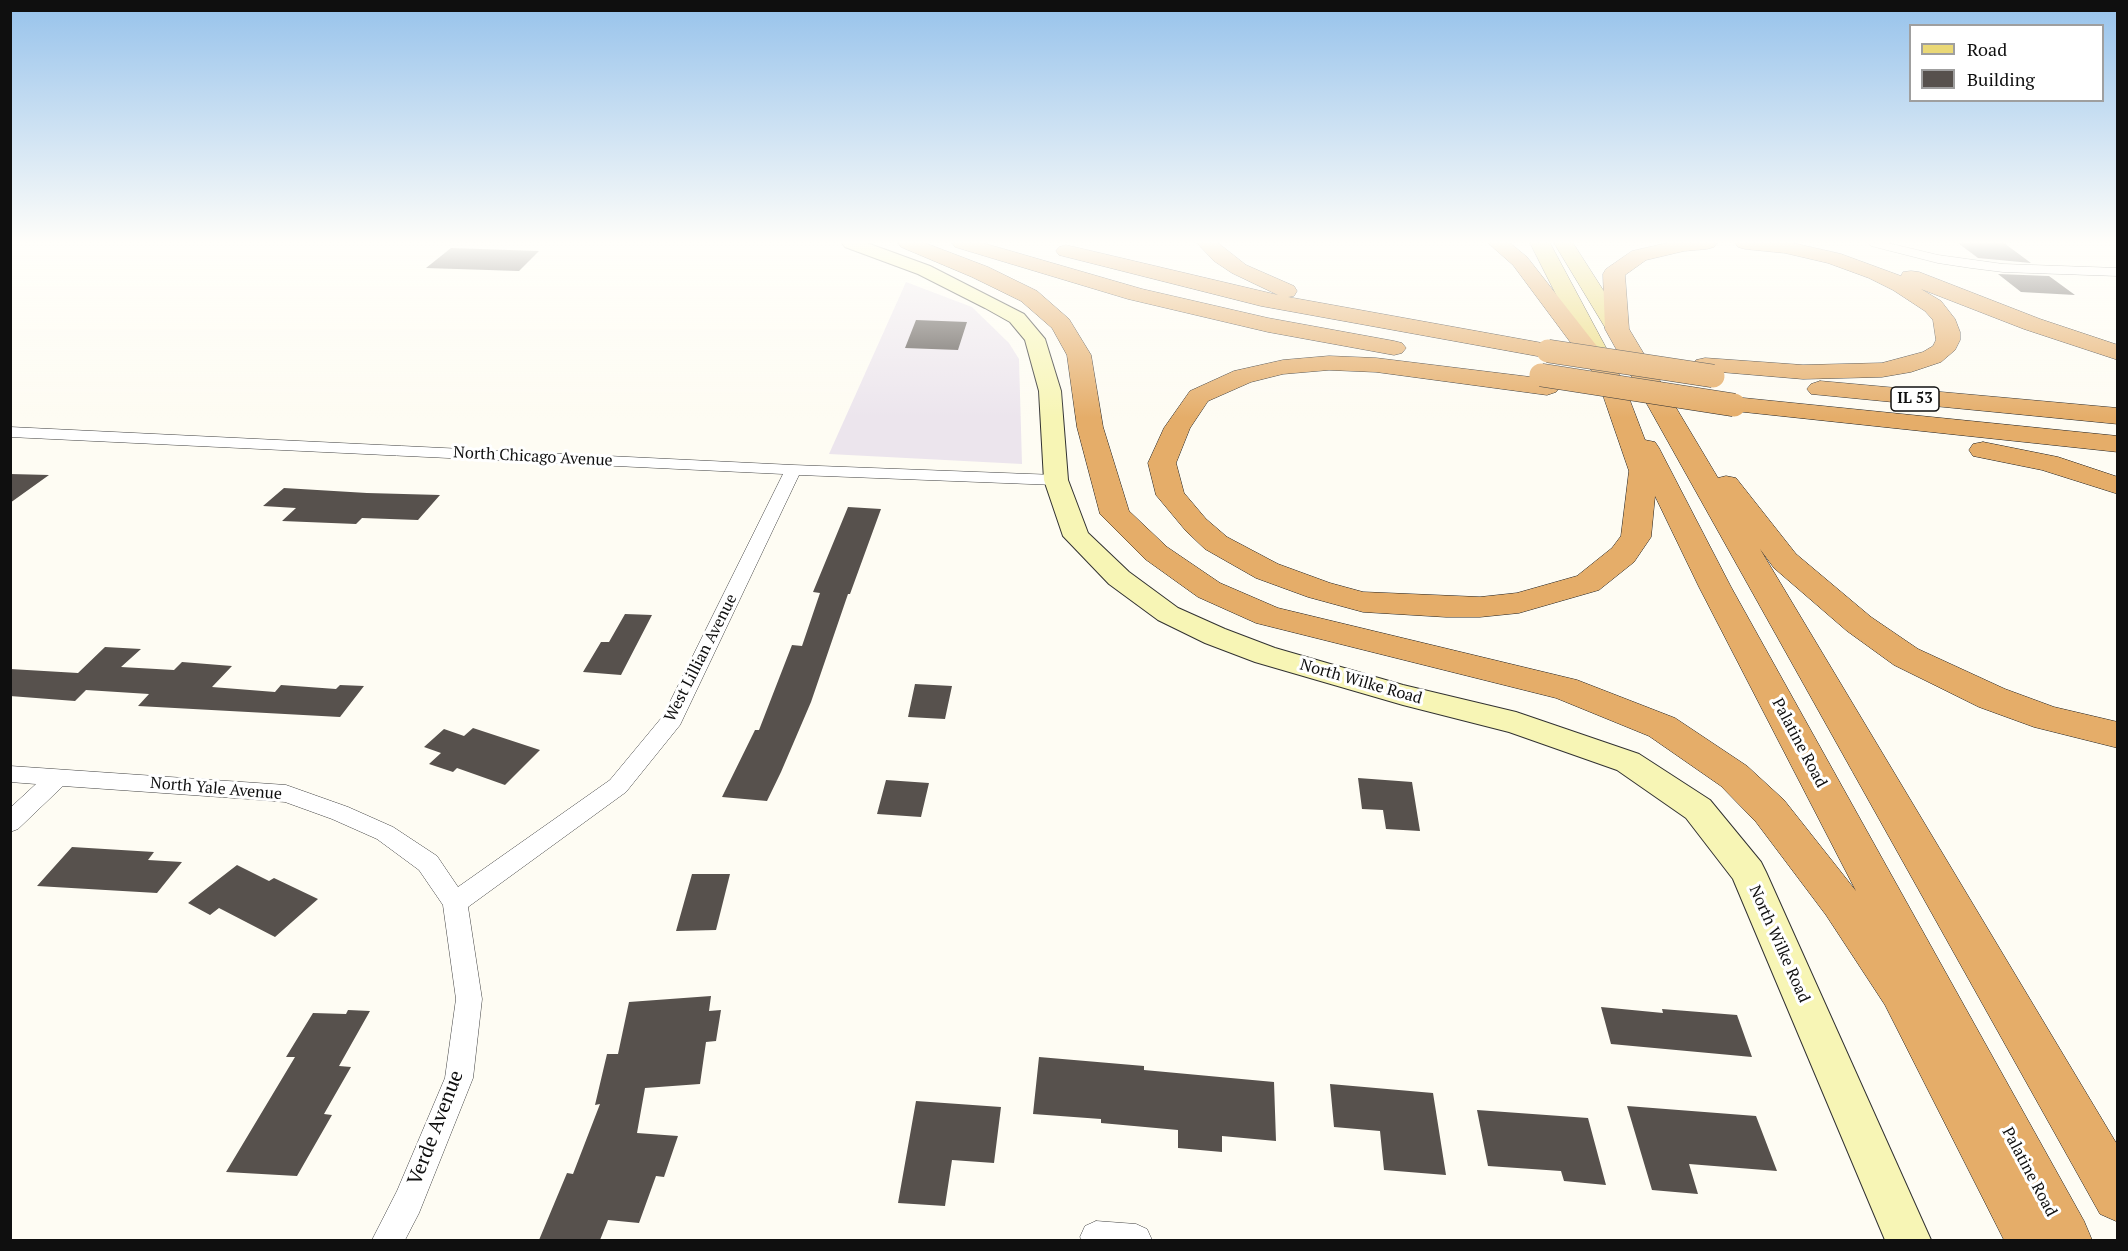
<!DOCTYPE html>
<style>
body{margin:0}
#map{position:relative;width:2128px;height:1251px;overflow:hidden;background:#fefcf3;font-family:"PT Serif",serif}
canvas{display:block}
.frame{position:absolute;inset:0;border:12px solid #0f0f0f;pointer-events:none}
.legend{position:absolute;left:1909px;top:24px;width:195px;height:78px;box-sizing:border-box;background:#fff;border:2px solid #9f9f9f;margin:0;padding:8px 10px;list-style:none;font-size:18px;color:#0f0f0f}
.legend li{display:flex;align-items:center;gap:12px;height:30px}
.legend b{width:30px;border:2px solid #9f9f9f}
</style>
<div id="map">
<canvas width="2128" height="1251"></canvas>
<div class="frame"></div>
<ul class="legend">
<li><b style="height:8px;background:#ead876"></b>Road</li>
<li><b style="height:16px;background:#57514d"></b>Building</li>
</ul>
</div>
<script>
const c = document.querySelector('canvas').getContext('2d');
c.lineJoin = 'round';
function paint(path, color) { c.fillStyle = color; c.fill(path, 'evenodd'); }
const shape = rows => new Path2D(rows.map(r => 'M' + r).join(''));
function stroke(path, color, width, dash) { c.strokeStyle = color; c.lineWidth = width; c.lineCap = dash ? 'butt' : 'round'; c.setLineDash(dash || []); c.stroke(path); }
function write(font, color, halo, rows, align = 'center') {
  c.font = font + ' "PT Serif",serif'; c.lineWidth = 6; c.setLineDash([]); c.textBaseline = 'middle'; c.strokeStyle = halo; c.fillStyle = color; for (const [text, x, y, turn = 0] of rows) {
    c.save(); c.translate(x, y); c.rotate((+turn || 0) * Math.PI / 180); c.textAlign = isNaN(turn) ? turn : align; if (halo) c.strokeText(text, 0, 0); c.fillText(text, 0, 0); c.restore();
  }
}
const industrial = shape([
 [906,282,972,307,1009,343,1019,359,1022,464,829,454]
]);
const building = shape([
 [1958,243,2004,243,2031,263,1978,258],
 [451,248,539,251,519,271,426,268],
 [1998,274,2049,276,2075,295,2021,292],
 [916,320,967,322,958,350,905,348],
 [10,474,49,475,10,503],
 [284,488,367,493,440,495,418,520,362,518,356,524,282,521,296,508,263,506],
 [848,507,881,509,850,594,848,594,811,702,781,772,767,801,722,797,755,730,759,730,792,645,802,646,820,593,813,592],
 [625,614,652,615,621,675,583,672,601,642,609,642],
 [105,647,141,649,121,667,174,670,182,662,232,666,212,687,275,692,281,685,336,689,340,685,364,686,340,717,138,706,149,694,86,690,75,701,10,696,10,669,78,673],
 [915,684,952,686,945,719,908,717],
 [473,728,540,750,505,785,457,768,453,772,429,764,441,753,424,747,444,729,464,736],
 [1358,778,1412,782,1420,831,1386,829,1383,810,1362,809],
 [886,780,929,783,921,817,877,814],
 [72,847,154,852,148,860,182,862,157,893,37,886],
 [237,865,269,881,274,878,318,899,275,937,219,908,210,915,188,903],
 [692,874,730,874,716,930,676,931],
 [711,996,709,1011,721,1010,716,1041,706,1042,700,1084,645,1088,637,1133,678,1136,664,1177,656,1176,639,1223,608,1220,600,1240,539,1240,567,1173,573,1174,600,1104,595,1105,607,1054,618,1054,629,1002],
 [1601,1007,1663,1013,1662,1009,1737,1015,1752,1057,1611,1044],
 [348,1010,370,1011,339,1066,351,1067,324,1114,332,1115,297,1176,226,1172,295,1057,286,1057,313,1013,346,1014],
 [1039,1057,1144,1066,1144,1070,1274,1082,1276,1141,1222,1136,1222,1152,1178,1148,1178,1130,1101,1123,1101,1119,1033,1114],
 [1330,1084,1433,1093,1446,1175,1384,1170,1380,1131,1334,1127],
 [916,1101,1001,1107,994,1163,952,1160,945,1206,898,1203],
 [1627,1106,1756,1116,1777,1171,1689,1164,1698,1194,1652,1190],
 [1477,1110,1588,1118,1606,1185,1564,1181,1561,1171,1488,1166]
]);
const street = shape([
 [1869,243,1888,243,1938,255,2003,264,2118,268,2118,276,2003,272,1971,268,1938,263,1871,246,1869,243],
 [10,427,793,465,1056,475,1064,480,1056,485,799,475,680,725,626,792,468,907,482,999,473,1078,419,1213,405,1240,372,1240,397,1191,445,1078,456,999,443,905,419,870,377,839,332,819,285,802,249,799,63,786,18,829,10,832,10,808,36,784,10,782,10,766,286,785,348,807,393,827,437,856,458,887,610,780,663,716,783,474,10,437,10,427],
 [1096,1221,1136,1224,1147,1229,1152,1240,1082,1240,1080,1237,1085,1226,1096,1221]
]);
const secondary = shape([
 [842,243,867,243,930,266,1024,314,1045,339,1061,391,1068,480,1088,533,1129,572,1178,608,1225,629,1275,648,1403,685,1516,712,1639,754,1710,800,1761,862,1766,872,1931,1240,1885,1240,1733,879,1686,818,1617,770,1509,732,1403,705,1255,662,1205,643,1158,620,1109,584,1063,536,1044,480,1039,391,1025,340,1010,322,985,308,918,274,845,247,842,243]
]);
const primary = shape([
 [1530,243,1550,243,1619,372,1615,377,1607,379,1599,377,1595,372,1530,243],
 [1554,243,1573,243,1628,329,1625,334,1617,336,1609,334,1554,243]
]);
const highway = shape([
 [898,243,925,243,988,267,1037,291,1069,319,1091,355,1103,427,1129,511,1167,547,1220,583,1278,608,1577,680,1675,718,1747,766,1784,800,1856,891,1699,587,1655,496,1651,537,1634,562,1599,590,1519,613,1480,617,1446,617,1363,612,1308,597,1256,578,1205,549,1186,531,1156,495,1148,463,1164,428,1190,391,1234,371,1283,360,1329,356,1376,358,1547,379,1556,382,1560,387,1556,392,1547,395,1376,372,1329,370,1283,374,1251,382,1208,401,1190,428,1176,463,1184,493,1206,519,1227,537,1278,564,1330,583,1363,592,1480,597,1517,593,1577,576,1612,548,1621,536,1629,471,1597,378,1513,265,1488,243,1510,243,1527,257,1621,377,1645,440,1655,442,1659,448,1731,587,2084,1221,2092,1240,2004,1240,1885,1005,1826,915,1756,822,1721,786,1649,736,1556,698,1256,623,1198,597,1145,559,1100,514,1077,427,1067,355,1052,328,1021,301,972,277,901,247,898,243],
 [952,243,983,243,1142,289,1268,318,1394,341,1402,343,1406,348,1402,353,1394,355,1268,332,1128,299,955,247,952,243],
 [1197,243,1218,243,1246,265,1294,286,1297,291,1294,296,1288,297,1548,344,1556,346,1560,351,1556,356,1548,358,1261,306,1059,255,1056,251,1059,247,1066,245,1278,295,1232,273,1214,261,1197,243],
 [1667,243,1717,243,1714,247,1707,249,1684,251,1646,260,1625,275,1629,329,1718,478,1726,476,1736,478,1796,554,1871,617,1918,649,2005,689,2054,707,2118,722,2118,748,2034,727,1979,707,1894,665,1847,631,1774,568,1760,549,2118,1146,2118,1222,2100,1214,1605,329,1603,274,1606,269,1632,251,1667,243],
 [1735,243,1793,243,1841,254,1901,276,1903,272,1911,271,1919,272,2040,319,2118,345,2118,360,2024,329,1921,289,1941,301,1955,319,1960,332,1960,340,1955,350,1941,362,1911,372,1882,377,1803,379,1696,370,1693,365,1696,360,1705,358,1803,365,1882,363,1923,352,1933,346,1936,340,1933,320,1925,311,1893,290,1869,278,1828,263,1785,253,1745,249,1738,247,1735,243],
 [1820,381,2118,408,2118,424,1811,394,1807,389,1811,384,1820,381],
 [1734,397,2118,436,2118,452,1725,410,1721,405,1725,400,1734,397],
 [1983,442,2058,457,2118,477,2118,494,2042,470,1973,456,1969,450,1973,444,1983,442]
]);
const highwayBridge = shape([
 [1548,351,1713,376],
 [1541,375,1734,405]
]);
const shields = [
 [1915,399,48]
];
const shieldNames = [
 ["IL 53",1915,399]
];
const streetNames = [
 ["North Chicago Avenue",533,457,3],
 ["West Lillian Avenue",701,658,-63],
 ["North Wilke Road",1361,682,16],
 ["Palatine Road",1799,743,62],
 ["North Yale Avenue",216,789,5],
 ["North Wilke Road",1779,944,66],
 ["Palatine Road",2029,1172,62]
];
const nearStreetnames = [
 ["Verde Avenue",436,1128,-69]
];
paint(industrial, '#ece5ed');
paint(building, '#57514d');
stroke(street, '#424242', 1);
stroke(secondary, '#313131', 2);
stroke(primary, '#202020', 1);
stroke(highway, '#202020', 1);
paint(street, '#fff');
paint(secondary, '#f7f5b5');
paint(primary, '#ead876');
paint(highway, '#e5ad69');
stroke(highwayBridge, '#202020', 24, []);
stroke(highwayBridge, '#e5ad69', 23);
const sky = c.createLinearGradient(0, 0, 0, 418);
sky.addColorStop(0, '#96c2eb');
sky.addColorStop(0.58, '#fffefa');
sky.addColorStop(1, '#fffefa00');
c.fillStyle = sky;
c.fillRect(0, 0, 2128, 418);
for (const [x, y, w] of shields) { const box = new Path2D(); box.roundRect(x - w / 2, y - 12, w, 24, 4.5); c.fillStyle = '#fff'; c.fill(box); stroke(box, '#0f0f0f', 1.5); }
write('bold 15px', '#0f0f0f', null, shieldNames);
write('16px', '#0f0f0f', '#fff', streetNames);
write('20px', '#0f0f0f', '#fff', nearStreetnames);
</script>
